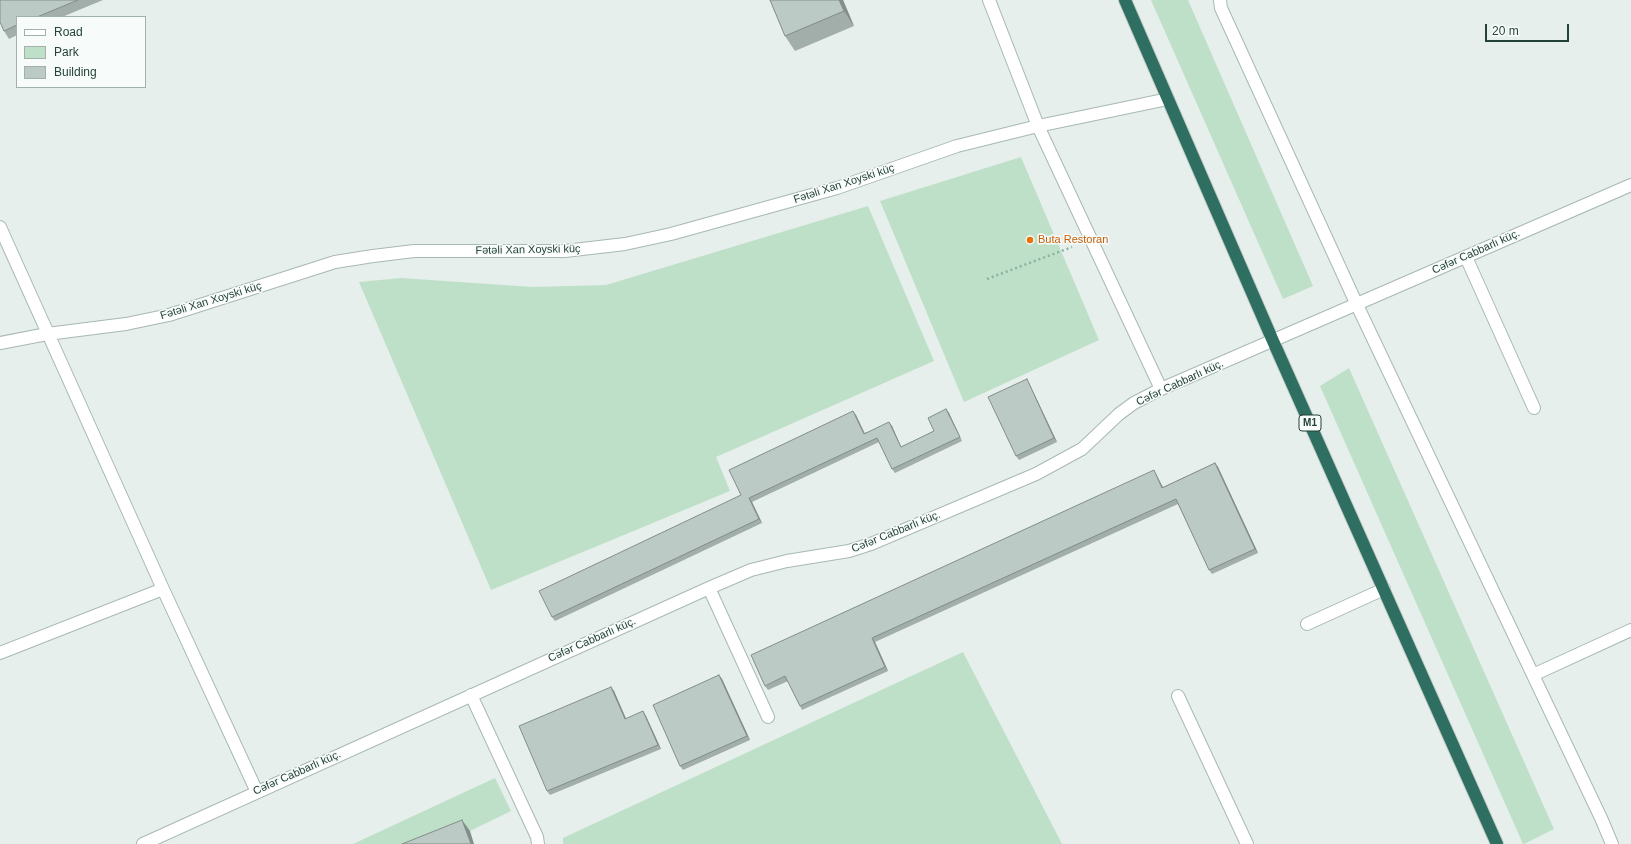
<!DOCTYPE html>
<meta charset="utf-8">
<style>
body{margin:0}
#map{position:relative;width:1631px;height:844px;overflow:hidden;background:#e6efeb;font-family:Helvetica,sans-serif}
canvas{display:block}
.legend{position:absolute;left:16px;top:16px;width:130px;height:72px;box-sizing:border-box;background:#f7fbf9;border:1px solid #a3b1ad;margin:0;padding:5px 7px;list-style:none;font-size:12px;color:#24423a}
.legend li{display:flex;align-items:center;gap:8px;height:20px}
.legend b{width:20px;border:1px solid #a3b1ad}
.scale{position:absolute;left:1485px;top:24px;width:84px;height:18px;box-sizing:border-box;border:2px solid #24423a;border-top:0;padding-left:5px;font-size:12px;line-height:14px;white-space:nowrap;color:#24423a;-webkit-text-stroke:3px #f7fbf9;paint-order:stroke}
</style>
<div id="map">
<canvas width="1631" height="844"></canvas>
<ul class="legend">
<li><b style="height:5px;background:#fff"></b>Road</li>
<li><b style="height:11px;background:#bfe0c8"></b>Park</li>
<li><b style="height:11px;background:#bbcac4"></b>Building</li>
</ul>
<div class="scale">20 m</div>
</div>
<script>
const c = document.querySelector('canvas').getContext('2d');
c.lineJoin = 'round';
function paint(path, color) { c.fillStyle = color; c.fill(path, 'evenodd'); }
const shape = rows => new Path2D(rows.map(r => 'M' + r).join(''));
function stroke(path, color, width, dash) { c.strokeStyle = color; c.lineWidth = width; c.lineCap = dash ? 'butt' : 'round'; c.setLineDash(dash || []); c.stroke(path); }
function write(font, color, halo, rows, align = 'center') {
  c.font = font + ' Helvetica,sans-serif'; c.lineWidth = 3; c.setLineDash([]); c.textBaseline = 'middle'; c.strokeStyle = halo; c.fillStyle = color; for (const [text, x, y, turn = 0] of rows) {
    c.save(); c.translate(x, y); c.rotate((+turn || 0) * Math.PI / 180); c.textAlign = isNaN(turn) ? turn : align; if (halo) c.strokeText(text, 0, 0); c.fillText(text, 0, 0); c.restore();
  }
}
const green = shape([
 [1151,0,1188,0,1313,286,1283,299],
 [1021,157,1099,340,964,402,880,201],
 [868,206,934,361,716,457,730,491,491,590,359,282,401,278,533,287,606,285],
 [1349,368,1554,829,1524,844,1523,844,1320,386],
 [963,652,1062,844,563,844,563,838],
 [495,778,511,811,470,831,438,844,353,844]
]);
const path = shape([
 [987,279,1072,247]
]);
const minor = shape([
 [989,0,1038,126,1161,389],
 [1220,0,1221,8,1357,305,1601,818,1612,844],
 [0,227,163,589,257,792],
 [1466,257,1534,408],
 [0,343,47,334,126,324,169,315,335,262,373,256,414,251,565,251,625,244,671,234,837,188,957,146,1038,126,1168,99],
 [709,588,768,717],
 [1307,624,1384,589],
 [0,653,163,589],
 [1533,675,1631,630],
 [471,695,537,837,538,844],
 [1178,696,1247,844],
 [143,844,709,588,751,570,787,561,849,551,871,544,1036,474,1082,449,1119,414,1134,403,1161,389,1631,185]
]);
const highway = shape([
 [1125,0,1273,341,1497,844]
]);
const wall = shape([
 [0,0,103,0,62,17,17,17,17,35,9,39,4,31],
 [843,0,854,26,795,51,785,36],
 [1027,379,1029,383,1057,442,1019,460,1016,456],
 [946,409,949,413,962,441,895,473,892,469,879,442,752,502,762,523,555,621,552,617,741,495,856,415,864,433,892,426,901,447,934,431],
 [1215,463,1218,467,1258,553,1212,574,1209,570,1178,504,875,642,888,671,802,710,800,706,788,681,768,690,765,686,1156,474,1163,487],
 [719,675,722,679,750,740,683,770,680,766],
 [611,687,614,691,626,719,643,711,646,716,661,749,550,795,547,791]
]);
const shadedWall = shape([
 [839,0,843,0,854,26,844,11],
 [1027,379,1029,383,1057,442,1054,438],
 [946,409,949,413,962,441],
 [853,411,856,415,867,438,864,434],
 [889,422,892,426,903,451,901,447],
 [1215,463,1218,467,1258,553,1255,549],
 [1154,470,1165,492,1162,488],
 [749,498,752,502,762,523,759,519],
 [872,638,875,642,888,671,885,667],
 [719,675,722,679,750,740,747,736],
 [611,687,614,691,628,723,625,719],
 [643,711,646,716,661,749,658,745],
 [462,820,470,831,474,844,471,844]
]);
const building = shape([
 [0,0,78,0,37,17,17,17,17,25,4,31,0,22,0,0],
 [770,0,839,0,844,11,785,36,770,0],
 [1027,379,1054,438,1016,456,988,397,1027,379],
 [946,409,960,437,892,469,877,438,749,498,759,519,552,617,539,591,741,495,729,470,853,411,864,434,889,422,901,447,934,431,928,418,946,409],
 [1215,463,1255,549,1209,570,1176,499,872,638,885,667,800,706,785,676,765,686,751,655,1154,470,1162,488,1215,463],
 [719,675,747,736,680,766,653,705,719,675],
 [611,687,625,719,643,711,658,745,547,791,519,726,611,687],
 [462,820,471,844,402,844,462,820]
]);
const markers = [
 [1030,240,4,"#e8710a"]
];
const shields = [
 [1310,423,22]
];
const shieldNames = [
 ["M1",1310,423]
];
const streetNames = [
 ["Fətəli Xan Xoyski küç",844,184,-18],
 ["Fətəli Xan Xoyski küç",528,250,-1],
 ["Cəfər Cabbarlı küç.",1476,252,-24],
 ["Fətəli Xan Xoyski küç",211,301,-17],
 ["Cəfər Cabbarlı küç.",1180,383,-25],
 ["Cəfər Cabbarlı küç.",896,532,-22],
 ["Cəfər Cabbarlı küç.",592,640,-24],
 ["Cəfər Cabbarlı küç.",297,773,-24]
];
const foodNames = [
 ["Buta Restoran",1038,240]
];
paint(green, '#bfe0c8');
stroke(minor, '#a8b8b2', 14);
stroke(highway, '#c2cac8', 14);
stroke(path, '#86b3a5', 2.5, [2, 3]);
stroke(minor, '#fff', 12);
stroke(highway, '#2f6f62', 12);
paint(wall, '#a1aea9');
paint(shadedWall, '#838d89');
paint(building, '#bbcac4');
stroke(building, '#838d89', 1);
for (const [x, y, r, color] of markers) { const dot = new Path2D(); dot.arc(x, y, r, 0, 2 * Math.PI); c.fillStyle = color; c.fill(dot); stroke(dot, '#f7fbf9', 1.5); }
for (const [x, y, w] of shields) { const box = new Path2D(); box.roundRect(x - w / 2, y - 8, w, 16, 3); c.fillStyle = '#f7fbf9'; c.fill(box); stroke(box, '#24423a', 1); }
write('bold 10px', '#24423a', null, shieldNames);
write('11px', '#24423a', '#f7fbf9', streetNames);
write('11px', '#c56008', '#f7fbf9', foodNames, 'left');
</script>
